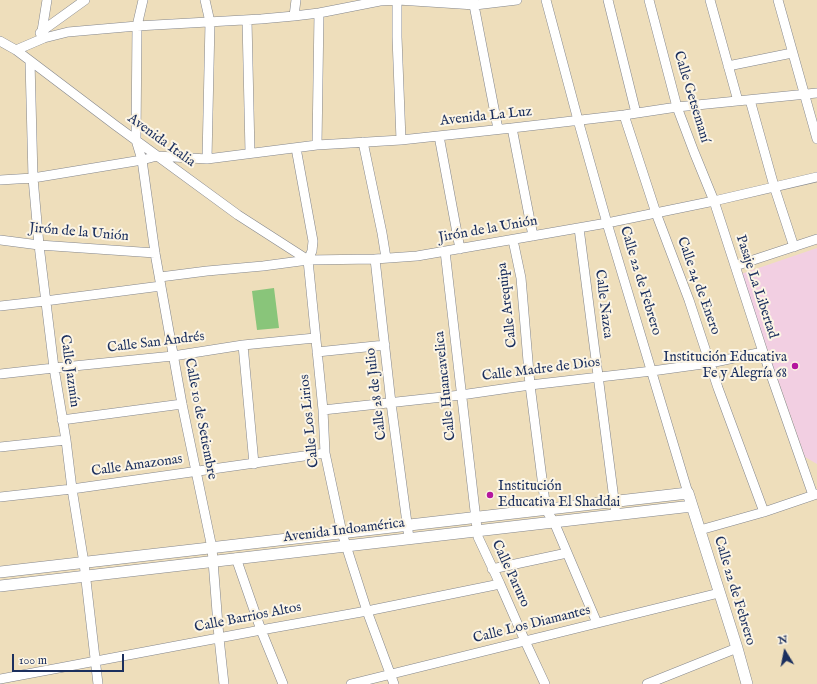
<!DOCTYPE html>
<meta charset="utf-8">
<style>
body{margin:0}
#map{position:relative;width:817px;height:684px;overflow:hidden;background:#eedebb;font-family:"IM FELL English",serif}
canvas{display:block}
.north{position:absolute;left:765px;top:632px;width:40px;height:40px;-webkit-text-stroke:3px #fcf5e5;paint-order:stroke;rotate:350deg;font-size:11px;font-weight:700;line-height:16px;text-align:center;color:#1b2f5e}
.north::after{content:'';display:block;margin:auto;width:14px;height:18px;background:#1b2f5e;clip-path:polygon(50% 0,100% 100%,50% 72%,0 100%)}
.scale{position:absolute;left:12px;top:654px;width:112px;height:18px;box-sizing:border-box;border:2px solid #1b2f5e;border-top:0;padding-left:5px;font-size:12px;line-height:14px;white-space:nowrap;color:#1b2f5e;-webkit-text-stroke:3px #fcf5e5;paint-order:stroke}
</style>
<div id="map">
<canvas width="817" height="684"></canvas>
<div class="north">N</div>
<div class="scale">100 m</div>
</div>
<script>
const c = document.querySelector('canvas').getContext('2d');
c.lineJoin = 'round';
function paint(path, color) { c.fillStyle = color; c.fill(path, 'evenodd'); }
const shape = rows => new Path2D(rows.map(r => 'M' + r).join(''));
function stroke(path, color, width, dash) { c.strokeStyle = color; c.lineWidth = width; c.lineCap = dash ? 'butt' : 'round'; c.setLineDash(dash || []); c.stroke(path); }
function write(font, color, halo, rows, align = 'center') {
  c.font = font + ' "IM FELL English",serif'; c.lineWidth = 4; c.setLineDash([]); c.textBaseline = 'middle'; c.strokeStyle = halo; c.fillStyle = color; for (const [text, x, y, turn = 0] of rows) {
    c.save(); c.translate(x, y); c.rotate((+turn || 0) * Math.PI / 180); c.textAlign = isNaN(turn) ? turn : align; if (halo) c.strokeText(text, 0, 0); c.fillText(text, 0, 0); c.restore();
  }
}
const built = shape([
 [817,248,817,464,805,457,741,274]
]);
const green = shape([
 [274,288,279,328,257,330,252,291]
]);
const minor = shape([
 [143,0,137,26,136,140,142,160,155,253,182,404,212,548,219,638,224,684],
 [205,0,210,22,207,159],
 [397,0,397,37,401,140],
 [473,0,498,129],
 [546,0,578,120,607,223,688,493],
 [608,0,636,113],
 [649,0,677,107,694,152,714,201,763,352,813,495],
 [710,0,738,101],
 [778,0,817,139],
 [294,16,296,0],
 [247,20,250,153],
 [42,31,85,0],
 [40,33,42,31,47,0],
 [0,41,16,50,115,125,238,215,308,260],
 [16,50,44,38,68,32,137,26,261,19,294,16,319,13,380,1,398,0,475,5,517,0],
 [30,61,33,178,39,245,54,368,66,440,72,489,84,563,98,684],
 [728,66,792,53],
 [750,100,774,186,794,247],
 [624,115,656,213,689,300,718,388,764,512],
 [512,128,533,236],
 [439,136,460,249],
 [363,142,382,233,386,258],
 [317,145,319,13],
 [296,148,313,241,312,251,308,260,323,410,325,453,342,533,367,611,394,684],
 [0,180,33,178,142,160,157,156,207,159,317,145,401,140,512,128,624,115,677,107,817,93],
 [579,228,616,515],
 [0,240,39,245,155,253],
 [513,240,521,278,530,385,546,510,554,522,597,623],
 [445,251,478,537,500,584,525,641,545,684],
 [375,259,391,403,409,538],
 [735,266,817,239],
 [160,277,207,271,263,266,308,260,375,259,417,256,607,223,714,201,817,177],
 [0,306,45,301,161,286],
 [243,345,254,464],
 [317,352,385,345],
 [0,374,54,368,173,356,243,345,315,338],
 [323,410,461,395,530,385,652,371,710,363,763,352],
 [62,420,182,404],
 [0,447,66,440],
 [0,497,72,489,325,453],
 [700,530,764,512,817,494],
 [236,558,261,630,283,684],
 [492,569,567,553],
 [0,679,261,630,367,611,500,584],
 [351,684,719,593],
 [647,684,737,648]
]);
const tertiary = shape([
 [0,572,688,493,737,648,747,684],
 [0,586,692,506]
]);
const markers = [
 [795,366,4,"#b5179e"],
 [490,495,4,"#b5179e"]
];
const streetNames = [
 ["Calle Getsemaní",691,97,73],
 ["Avenida La Luz",486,117,-6],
 ["Avenida Italia",161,141,36],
 ["Jirón de la Unión",488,230,-10],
 ["Jirón de la Unión",79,233,5],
 ["Calle 22 de Febrero",640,281,73],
 ["Calle 24 de Enero",698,286,70],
 ["Pasaje La Libertad",756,287,72],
 ["Calle Nazca",603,304,83],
 ["Calle Arequipa",508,305,-97],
 ["Calle San Andrés",156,343,-7],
 ["Calle Madre de Dios",541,370,-7],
 ["Calle Jazmín",69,371,82],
 ["Calle Huancavelica",446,386,-96],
 ["Calle 28 de Julio",377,394,-97],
 ["Calle 10 de Setiembre",200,419,79],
 ["Calle Los Lirios",310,421,-96],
 ["Calle Amazonas",137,466,-8],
 ["Avenida Indoamérica",344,531,-7],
 ["Calle Paruro",510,574,65],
 ["Calle 22 de Febrero",734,591,73],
 ["Calle Barrios Altos",248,618,-11],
 ["Calle Los Diamantes",532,625,-14]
];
const poiNames = [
 ["Institución Educativa",787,358],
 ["Fe y Alegría 68",787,374],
 ["Institución",498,487,"left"],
 ["Educativa El Shaddai",498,503,"left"]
];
paint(built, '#f2cfe2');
paint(green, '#89c57a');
stroke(minor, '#84868c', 10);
stroke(tertiary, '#84868c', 12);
stroke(minor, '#fff', 9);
stroke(tertiary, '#fff', 11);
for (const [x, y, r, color] of markers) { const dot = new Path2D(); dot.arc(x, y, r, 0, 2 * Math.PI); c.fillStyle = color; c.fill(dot); stroke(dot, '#fcf5e5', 1.5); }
write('14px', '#1b2f5e', '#fcf5e5', streetNames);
write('14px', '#1b2f5e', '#fcf5e5', poiNames, 'right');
</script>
